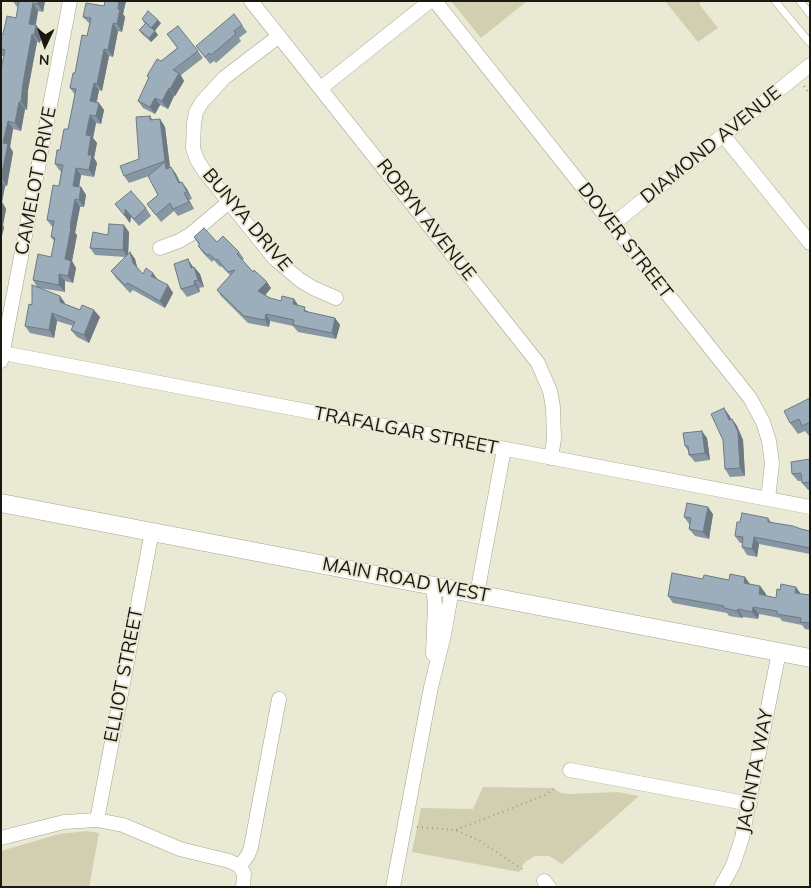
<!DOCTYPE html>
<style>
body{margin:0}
#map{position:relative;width:811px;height:888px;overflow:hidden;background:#eae9d4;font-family:Mulish,sans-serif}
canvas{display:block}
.frame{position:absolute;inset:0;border:2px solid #191911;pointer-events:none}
.north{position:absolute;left:20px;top:20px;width:50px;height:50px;-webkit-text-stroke:4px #eae9d4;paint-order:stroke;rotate:183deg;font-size:14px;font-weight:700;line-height:20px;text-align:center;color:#191911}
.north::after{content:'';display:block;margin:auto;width:18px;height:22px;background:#191911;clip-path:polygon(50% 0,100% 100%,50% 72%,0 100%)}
</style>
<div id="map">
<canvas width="811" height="888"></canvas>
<div class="frame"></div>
<div class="north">N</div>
</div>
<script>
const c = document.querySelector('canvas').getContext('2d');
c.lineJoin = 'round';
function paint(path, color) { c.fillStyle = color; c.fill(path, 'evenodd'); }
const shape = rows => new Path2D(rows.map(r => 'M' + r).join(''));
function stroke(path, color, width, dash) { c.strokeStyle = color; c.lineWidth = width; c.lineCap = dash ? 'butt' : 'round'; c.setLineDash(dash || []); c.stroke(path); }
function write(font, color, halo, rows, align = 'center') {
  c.font = font + ' Mulish,sans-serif'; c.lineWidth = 4; c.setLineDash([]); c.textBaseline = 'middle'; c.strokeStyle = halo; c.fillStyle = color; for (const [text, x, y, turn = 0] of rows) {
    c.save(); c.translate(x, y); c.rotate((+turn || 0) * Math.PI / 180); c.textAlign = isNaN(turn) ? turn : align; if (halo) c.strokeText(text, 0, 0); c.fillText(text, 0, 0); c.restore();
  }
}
const green = shape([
 [451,1,527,1,481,38],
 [665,1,702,1,699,4,718,28,698,42],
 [483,787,553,788,561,793,570,794,617,792,639,796,562,864,549,856,535,856,525,862,519,872,412,852,421,808,473,809],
 [87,831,99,833,89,887,1,887,1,851,59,834]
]);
const path = shape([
 [804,86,810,94],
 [417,827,456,830,480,841,522,869],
 [456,830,545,795,555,788]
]);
const service = shape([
 [775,1,810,43],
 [800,1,810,14]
]);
const minor = shape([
 [251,1,538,363,550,391,553,407,554,439,551,458],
 [435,1,750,398,763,422,769,441,772,463,768,499],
 [279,36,224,78,202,102,196,112,194,123,193,148,197,160,205,172,275,259,300,280,313,288,336,298],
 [321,88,430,1],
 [723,135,810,243],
 [612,225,810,65],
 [160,248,179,241,191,234,229,202],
 [3,353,810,507],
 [1,361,70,1],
 [433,585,435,605,433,654],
 [477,594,504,449],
 [570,770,750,804],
 [97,820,152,531],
 [1,838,64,822,97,820,123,825,180,849,229,861,240,866],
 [544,881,549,887],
 [243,887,244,874,240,866,248,855,251,847,279,699],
 [393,887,431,687,444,635,452,589],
 [721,887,733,865,742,838,779,652]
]);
const tertiary = shape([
 [1,503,810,658]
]);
const wall = shape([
 [13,1,45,1,43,12,38,11,36,25,42,33,40,43,37,42,28,90,27,110,25,109,21,131,13,129,10,147,13,152,7,186,5,186,2,202,6,209,3,225,4,228,1,239,1,69,4,56,1,56,1,34,3,34,16,18,18,7,17,7],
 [105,1,126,1,123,14,125,17,122,32,118,31,113,57,109,56,102,91,99,90,97,102,99,103,104,110,101,124,96,123,93,138,97,143,94,158,97,163,94,177,81,175,79,187,81,187,86,195,84,207,80,207,75,233,77,235,72,261,76,268,73,283,65,281,65,292,39,288,60,296,65,304,100,317,89,343,77,337,71,330,73,326,57,321,54,338,30,333,25,326,37,287,33,280,51,257,54,241,51,237,53,228,47,220,59,186,61,171,60,171,55,164,68,129,75,95,70,88,87,36,90,24,83,17,104,6],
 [142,19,161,23,155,31,158,35,151,42,142,34,139,30,145,24],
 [242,25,247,32,239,38,241,41,216,63,214,61,210,64,196,46],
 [167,34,198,51,203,58,181,75,184,81,175,96,174,96,168,109,160,105,155,114,143,108,138,101,149,78,147,76,161,61,177,48],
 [150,116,153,120,160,119,165,127,170,167,176,174,180,183,187,189,192,199,189,200,194,209,178,216,174,211,161,222,147,204,158,195,149,176,129,183,124,176,139,159],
 [115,204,146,208,151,216,139,226,131,217,130,223],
 [129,232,128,254,130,252,135,259,137,268,143,274,158,280,168,285,173,293,165,308,133,290,130,293,116,278,111,271,125,257,95,255,90,248,108,235],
 [194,237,217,242,239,252,244,259,242,260,253,272,271,288,265,295,270,298,281,301,294,299,298,305,309,312,335,318,340,325,336,339,298,332,293,326,270,321,269,327,248,323,221,296,217,290,230,275,221,266,220,267,214,260,212,262,203,253,198,246,199,245],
 [194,267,200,274,204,287,199,288,200,292,187,297,181,289],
 [810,398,810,437,805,431,798,434,790,423],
 [729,415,731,419,732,419,737,426,743,440,745,476,730,477,725,469],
 [707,438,710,460,695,462,689,455,689,452,685,446],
 [810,459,810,490,808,490,802,483,802,481,798,481,792,474],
 [713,514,709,539,695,536,689,529,690,525,684,517],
 [768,518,771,522,810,531,810,554,759,544,757,557,747,555,742,547,742,543,740,543,735,536],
 [745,577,750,584,760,586,766,594,765,596,776,598,801,594,810,595,810,630,805,629,802,625,782,621,780,618,759,614,758,619,743,617,742,618,729,616,727,613,673,603,668,596,703,579,729,580]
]);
const shadedWall = shape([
 [38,1,45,1,43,12,38,4],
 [119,1,126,1,123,14,125,17,122,32,117,24,118,9],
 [33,3,38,11,34,32,29,24],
 [158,20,161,23,154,31,151,28],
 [113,23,118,31,113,57,108,50],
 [36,25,42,33,40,43,34,35],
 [155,31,158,35,151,42,149,38],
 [32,34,37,42,28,90,27,110,21,102,23,83],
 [104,49,109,56,102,91,97,84],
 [179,73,184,81,175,96,170,89],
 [94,83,99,90,95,108,90,101],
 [169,88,174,96,168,109,162,101],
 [155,98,160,105,155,114,150,107],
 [19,102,25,109,21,131,15,123],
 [99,103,104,110,101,124,96,116],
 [90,115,96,123,93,138,97,143,94,158,97,163,94,177,89,170,86,135],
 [160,119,165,127,170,168,165,161],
 [8,121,13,129,10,147,13,152,7,186,1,178,3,143],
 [165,162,170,169,166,169],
 [171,167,176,174,184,190,179,183],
 [76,168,81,175,78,193,73,186],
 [1,181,5,186,2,202,6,209,3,225,4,228,1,239],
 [182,182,187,189,192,199,187,192],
 [81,187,86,195,84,207,79,200],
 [184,193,189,200,194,209,189,202],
 [75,199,80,207,75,233,77,235,72,261,76,268,73,283,68,276,65,259,70,227],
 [125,209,131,217,130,223,125,216],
 [124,225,129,232,128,258,123,250],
 [130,252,135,259,138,270,133,263],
 [188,259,193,267,196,276,191,268],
 [194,267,200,274,204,287,198,280],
 [153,273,158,280,151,276],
 [59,274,65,281,65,292,59,285],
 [194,281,199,288,200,292,195,285],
 [267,282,271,288,263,298,258,291],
 [168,285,173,293,165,308,160,301],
 [60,296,65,303,65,310,60,302],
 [294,299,298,305,293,304],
 [94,310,100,317,89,343,84,335],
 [52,313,57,321,54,338,49,330],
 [266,314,270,321,269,327,265,320],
 [335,318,340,325,336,339,332,333],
 [724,408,729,415,735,427,729,420],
 [732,419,737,426,743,440,745,476,740,468],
 [702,431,707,438,710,460,705,453],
 [708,507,713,514,709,539,703,532],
 [754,537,759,544,757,557,752,549],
 [745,577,750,585,744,583],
 [760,586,766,594,764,602,759,594],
 [796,587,801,594,795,593],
 [753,607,759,614,758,619,752,612],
 [738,609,743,617,742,618,737,611]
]);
const building = shape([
 [19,1,38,1,38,4,33,3,29,24,36,25,34,35,32,34,23,83,21,102,19,102,15,123,8,121,3,143,8,144,1,178,1,69,5,50,1,49,1,34,3,34,7,16,16,18,19,1],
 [105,1,119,1,118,9,120,9,117,24,113,23,108,50,104,49,97,84,94,83,90,101,99,103,96,116,90,115,86,135,91,136,88,155,92,155,89,170,76,168,73,186,81,187,79,200,75,199,70,227,71,228,65,259,71,261,68,276,59,274,59,285,33,280,38,254,51,257,55,238,51,237,54,221,47,220,53,185,59,186,63,165,55,164,57,150,60,150,64,129,68,129,76,89,70,88,73,73,75,73,82,35,87,36,91,18,83,17,86,3,104,6,105,1],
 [148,11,158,20,151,28,142,19,148,11],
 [234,14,242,25,234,31,236,34,211,55,209,53,205,57,196,46,234,14],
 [146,23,155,31,149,38,139,30,146,23],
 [178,26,198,51,173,70,179,73,170,89,169,88,162,101,155,98,150,107,138,101,149,77,147,76,157,59,161,61,178,48,167,34,178,26],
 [150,116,150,120,160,119,165,161,124,176,120,166,139,159,136,117,150,116],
 [165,162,166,169,171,167,179,183,182,182,187,192,184,193,189,202,173,209,170,203,156,215,147,204,158,195,148,176,165,162],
 [131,191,146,208,134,219,125,209,125,216,115,204,131,191],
 [109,224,124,225,123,250,90,248,93,232,108,235,109,224],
 [204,228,217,242,223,236,239,252,237,254,253,272,254,270,267,282,258,291,270,298,281,301,282,296,294,299,293,304,305,307,304,311,335,318,332,333,293,325,294,320,266,314,265,320,244,316,217,290,235,270,228,272,217,259,216,260,209,254,207,255,198,246,200,244,194,237,204,228],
 [130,252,133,263,143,274,146,268,153,273,151,276,168,285,160,301,128,283,125,285,111,271,130,252],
 [188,259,191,268,194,267,198,280,194,281,195,285,181,289,174,264,188,259],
 [32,285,60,296,60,302,80,310,82,305,94,310,84,335,71,330,75,322,52,313,49,330,25,326,29,304,32,305,32,285],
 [810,398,810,422,802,426,799,419,790,423,784,411,810,398],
 [724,408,729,420,732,419,738,432,740,468,725,469,723,440,711,414,724,408],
 [702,431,705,453,689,455,688,446,685,446,683,433,702,431],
 [810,459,810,482,802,483,801,473,792,474,791,462,810,459],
 [687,503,708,507,703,532,689,529,691,518,684,517,687,503],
 [742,513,768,518,768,522,793,526,801,529,810,531,810,548,754,537,752,549,742,547,743,537,735,536,737,522,740,522,742,513],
 [672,573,703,579,704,575,729,580,730,574,745,577,744,583,760,586,759,594,776,598,777,589,780,590,781,584,796,587,795,593,810,595,810,623,800,622,801,618,777,614,777,611,753,607,752,612,738,609,737,611,724,608,724,606,668,596,672,573]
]);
const streetNames = [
 ["DIAMOND AVENUE",711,145,-39],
 ["CAMELOT DRIVE",36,181,-79],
 ["BUNYA DRIVE",247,220,50],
 ["ROBYN AVENUE",426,220,52],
 ["DOVER STREET",625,241,52],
 ["TRAFALGAR STREET",406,431,11],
 ["MAIN ROAD WEST",406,580,11],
 ["ELLIOT STREET",124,675,-79],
 ["JACINTA WAY",755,771,-79]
];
paint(green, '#d1cfb0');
stroke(service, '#a5a48f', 8);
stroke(minor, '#a5a48f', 15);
stroke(tertiary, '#a5a48f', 19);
stroke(path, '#9d9c8c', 2, [1, 4]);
stroke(service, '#fff', 7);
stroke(minor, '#fff', 14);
stroke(tertiary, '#fff', 18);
paint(wall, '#8696a2');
paint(shadedWall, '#6d7a84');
paint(building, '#9caebc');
stroke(building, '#6d7a84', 1);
write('19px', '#191911', '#eae9d4', streetNames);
</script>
